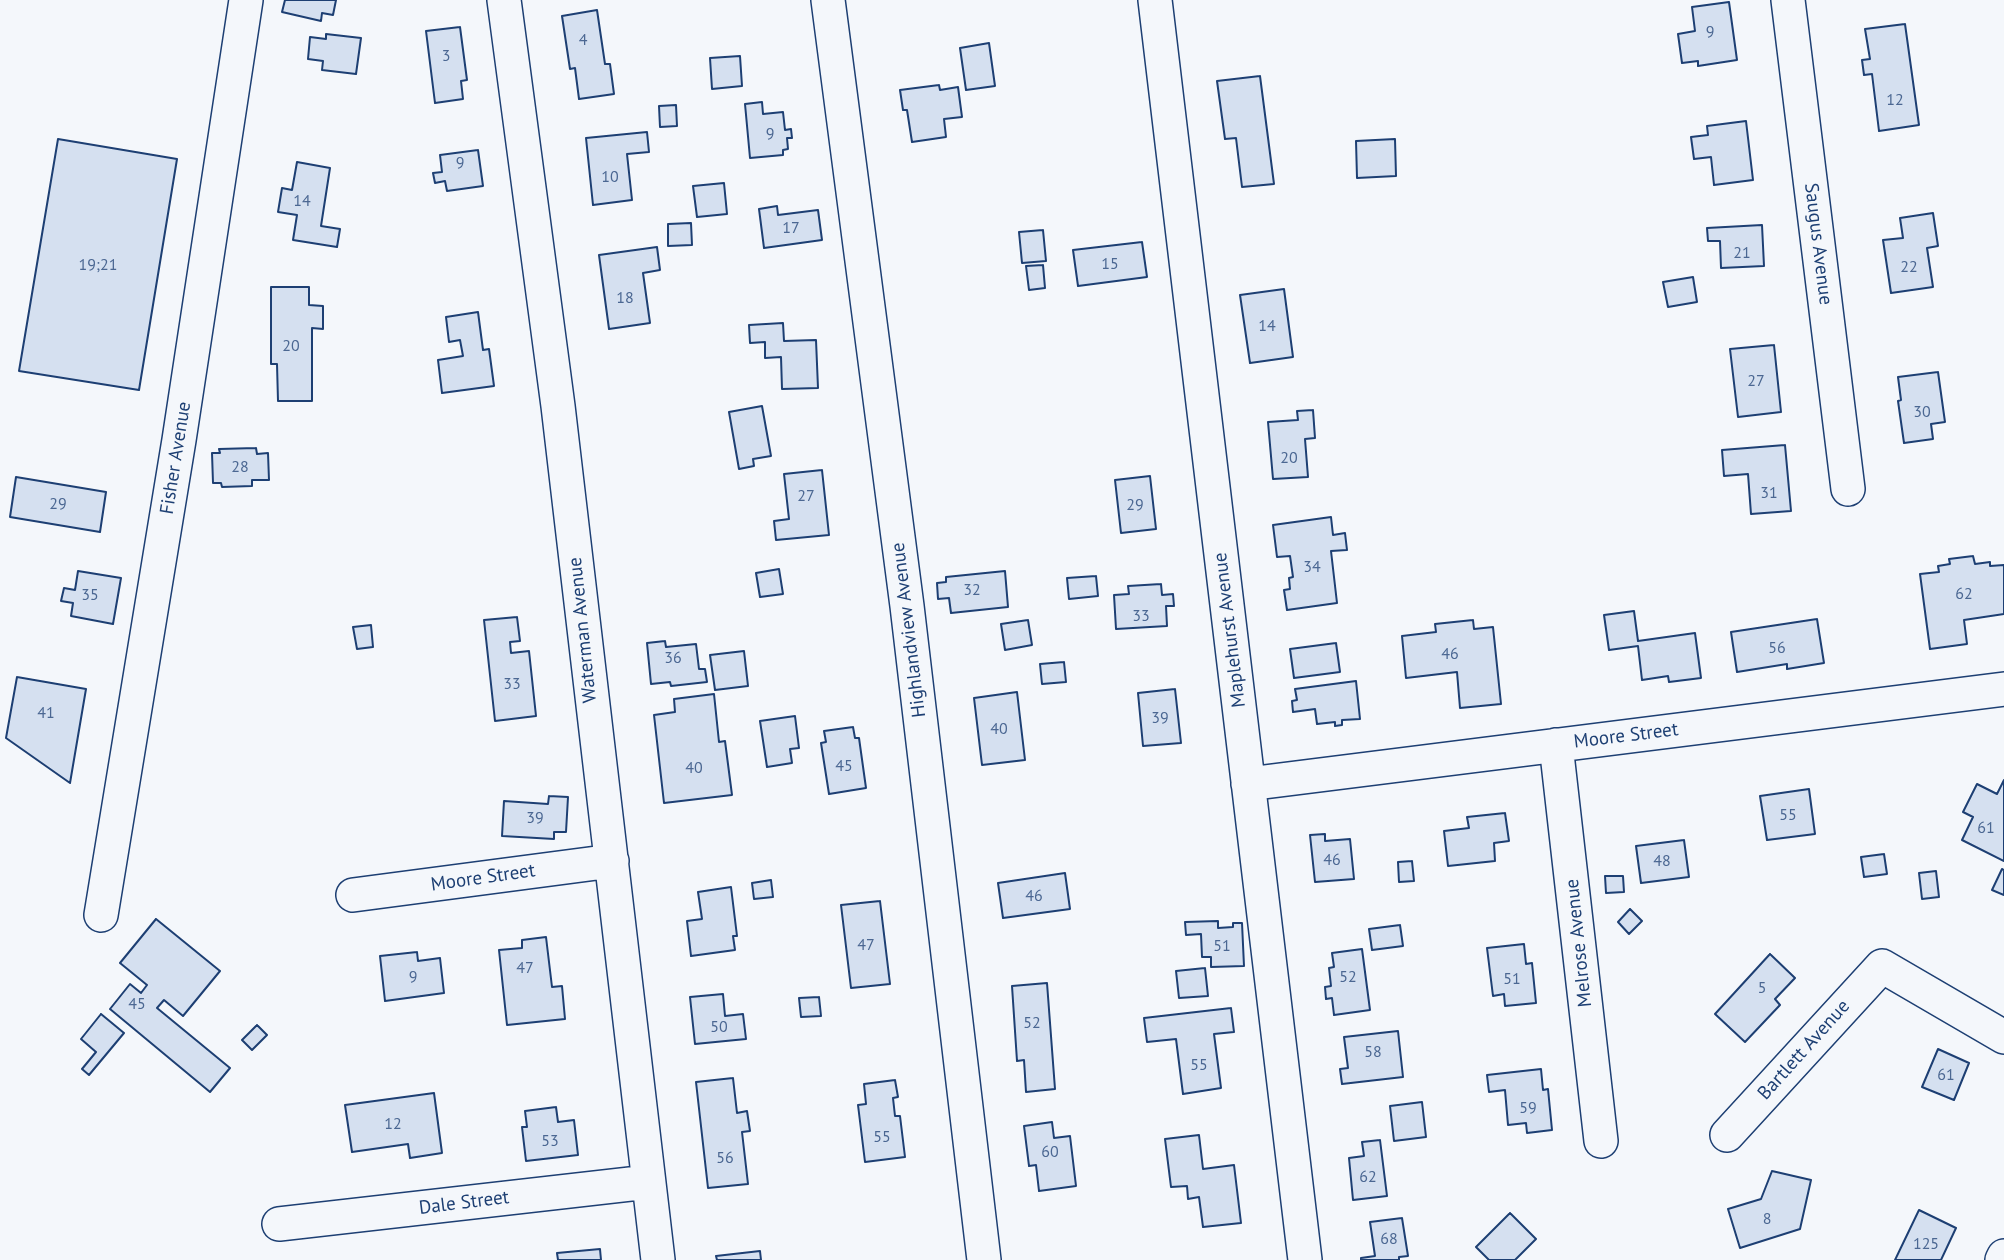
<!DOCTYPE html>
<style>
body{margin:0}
canvas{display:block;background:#f4f7fb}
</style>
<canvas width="2004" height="1260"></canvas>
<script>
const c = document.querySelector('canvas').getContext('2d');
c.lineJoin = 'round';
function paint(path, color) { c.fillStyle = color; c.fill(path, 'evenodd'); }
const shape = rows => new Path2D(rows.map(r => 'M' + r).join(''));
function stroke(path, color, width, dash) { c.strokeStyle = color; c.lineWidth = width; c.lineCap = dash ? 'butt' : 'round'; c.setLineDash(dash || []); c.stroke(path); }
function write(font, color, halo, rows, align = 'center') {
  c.font = font + ' "PT Sans",sans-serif'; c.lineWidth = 5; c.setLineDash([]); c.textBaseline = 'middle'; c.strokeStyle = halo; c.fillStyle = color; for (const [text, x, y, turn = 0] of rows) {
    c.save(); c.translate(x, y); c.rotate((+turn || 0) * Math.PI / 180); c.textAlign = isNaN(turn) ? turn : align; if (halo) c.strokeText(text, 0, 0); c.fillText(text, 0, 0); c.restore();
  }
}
const building = shape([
 [285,0,336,0,333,15,322,13,321,21,282,12,285,0],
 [1729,2,1737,60,1698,66,1698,61,1682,63,1678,34,1695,31,1692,7,1729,2],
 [597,10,605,64,610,64,614,94,579,99,575,68,570,69,562,16,597,10],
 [1905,24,1919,125,1879,131,1872,74,1864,75,1862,60,1870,59,1865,29,1905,24],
 [460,27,467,80,461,81,463,99,435,103,426,31,460,27],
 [326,34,361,38,356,74,322,70,323,61,308,59,310,37,326,39,326,34],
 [989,43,995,86,966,90,960,48,989,43],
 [740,56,742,86,712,89,710,58,740,56],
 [1260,76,1274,184,1242,187,1236,138,1225,139,1217,81,1260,76],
 [939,85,940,90,958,87,962,117,944,119,946,137,912,142,907,110,903,110,900,90,939,85],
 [762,102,763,114,783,112,785,130,791,129,792,138,787,138,788,149,783,150,783,155,750,158,745,104,762,102],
 [676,105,677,126,660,127,659,106,676,105],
 [1746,121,1753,180,1714,185,1711,157,1694,159,1691,137,1708,135,1707,126,1746,121],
 [647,132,649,152,627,154,632,200,593,205,586,138,647,132],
 [58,139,177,159,139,390,19,371,58,139],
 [1395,139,1396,176,1357,178,1356,141,1395,139],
 [478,150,483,186,447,191,445,181,435,183,433,173,442,172,440,155,478,150],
 [297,162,330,168,321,226,340,229,337,247,293,240,297,215,278,212,282,188,292,190,297,162],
 [724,183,727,214,697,217,693,186,724,183],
 [777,206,778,215,818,210,822,240,764,248,759,209,777,206],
 [1933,213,1938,246,1927,248,1933,287,1891,293,1883,240,1903,238,1900,218,1933,213],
 [691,223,692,245,668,246,668,224,691,223],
 [1762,225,1764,266,1721,268,1720,241,1708,241,1707,228,1762,225],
 [1043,230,1046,261,1022,263,1019,232,1043,230],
 [1142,242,1147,277,1078,286,1073,250,1142,242],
 [657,247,660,270,643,273,650,323,609,329,599,255,657,247],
 [1043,265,1045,288,1029,290,1026,266,1043,265],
 [1693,277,1697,302,1668,307,1663,282,1693,277],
 [271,287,309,287,309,305,323,306,323,329,312,328,312,401,278,401,277,364,271,364,271,287],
 [1284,289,1293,357,1250,363,1240,295,1284,289],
 [478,312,483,350,489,349,494,386,442,393,438,360,463,356,460,340,449,342,446,317,478,312],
 [783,323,784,341,816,340,818,388,782,389,781,357,765,358,765,342,750,343,749,325,783,323],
 [1774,345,1781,412,1738,417,1730,349,1774,345],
 [1938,372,1945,422,1931,424,1933,439,1904,443,1898,401,1901,400,1898,377,1938,372],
 [762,406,771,456,753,459,754,466,739,469,729,412,762,406],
 [1313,410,1315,438,1305,439,1308,477,1273,479,1268,422,1298,420,1297,411,1313,410],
 [1785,445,1791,511,1751,514,1748,474,1724,476,1722,450,1785,445],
 [256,448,257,454,268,453,269,480,252,480,252,486,222,487,221,483,213,483,212,453,220,453,219,449,256,448],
 [822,470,829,535,776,540,774,521,789,519,784,474,822,470],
 [1150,476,1156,529,1121,533,1115,480,1150,476],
 [16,477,106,492,100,532,10,517,16,477],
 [1331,517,1333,535,1345,533,1347,550,1331,551,1337,603,1287,610,1284,590,1290,589,1289,578,1293,577,1290,556,1277,557,1273,525,1331,517],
 [1973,556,1975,564,1990,562,1990,566,2004,565,2004,614,1964,620,1967,644,1930,649,1920,574,1939,572,1938,566,1950,564,1949,559,1973,556],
 [779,569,783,594,760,597,756,573,779,569],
 [78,571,121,578,113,624,71,616,73,603,61,601,64,588,75,590,78,571],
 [1005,571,1008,607,951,613,949,598,938,599,937,583,946,582,946,577,1005,571],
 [1096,576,1098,596,1069,599,1067,578,1096,576],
 [1161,584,1162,595,1173,594,1174,606,1166,606,1167,626,1116,629,1114,595,1129,594,1128,586,1161,584],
 [1634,611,1638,641,1695,633,1701,678,1669,682,1668,676,1642,680,1638,646,1609,650,1604,615,1634,611],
 [517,617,520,641,510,642,511,653,529,651,536,716,495,721,484,620,517,617],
 [1817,619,1824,663,1787,669,1787,664,1737,672,1731,632,1817,619],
 [1028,620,1032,645,1005,650,1001,624,1028,620],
 [1473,620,1474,629,1493,627,1501,704,1460,708,1457,672,1406,678,1402,636,1436,632,1435,624,1473,620],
 [371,625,373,647,357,649,353,627,371,625],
 [665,641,666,647,696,644,699,669,705,669,707,682,671,686,670,682,651,684,647,643,665,641],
 [1336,643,1340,672,1294,678,1290,649,1336,643],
 [744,651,748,686,715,690,710,655,744,651],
 [1064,662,1066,682,1042,684,1040,664,1064,662],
 [17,677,86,689,70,783,6,738,17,677],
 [1356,681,1360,719,1342,720,1342,725,1335,726,1335,722,1317,724,1315,709,1293,712,1292,701,1297,700,1295,689,1356,681],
 [1175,689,1181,743,1143,746,1138,693,1175,689],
 [1017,692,1025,760,982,765,974,698,1017,692],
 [714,694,719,742,725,741,732,795,664,803,654,715,675,712,674,699,714,694],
 [795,716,799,748,790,749,792,763,767,767,760,721,795,716],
 [853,727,855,738,859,738,866,788,829,794,821,743,826,742,824,731,853,727],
 [2004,780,2004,861,1962,840,1973,817,1963,812,1977,784,1997,794,2004,780],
 [1809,789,1815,834,1767,840,1760,796,1809,789],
 [549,796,568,797,566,832,554,832,554,839,502,836,504,801,548,804,549,796],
 [1505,813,1509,841,1494,843,1495,861,1448,866,1444,831,1469,828,1467,817,1505,813],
 [1325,834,1325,841,1350,839,1354,879,1315,882,1310,835,1325,834],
 [1684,840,1689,877,1641,883,1636,846,1684,840],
 [1884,854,1887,874,1864,877,1861,857,1884,854],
 [1412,861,1414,881,1399,882,1398,862,1412,861],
 [2002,869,2004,870,2004,895,1992,890,2002,869],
 [1936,871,1939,897,1922,899,1919,873,1936,871],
 [1065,873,1070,909,1003,918,998,883,1065,873],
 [1605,876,1623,876,1624,892,1606,893,1605,876],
 [771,880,773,897,754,899,752,883,771,880],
 [731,887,737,936,733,936,735,950,691,956,687,921,702,919,698,892,731,887],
 [880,901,890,984,851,988,841,905,880,901],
 [1630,909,1642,921,1629,934,1618,922,1630,909],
 [156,919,220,971,183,1016,164,1000,157,1008,230,1068,210,1092,110,1009,130,984,141,993,147,985,120,963,156,919],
 [1218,921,1218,928,1233,927,1233,923,1242,923,1244,966,1211,967,1211,957,1202,957,1201,934,1186,935,1185,922,1218,921],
 [1400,925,1403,946,1372,950,1369,929,1400,925],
 [546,937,552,987,562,986,565,1019,507,1025,499,950,522,948,522,940,546,937],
 [1524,944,1526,964,1532,963,1536,1003,1505,1006,1504,994,1493,996,1487,948,1524,944],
 [1362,949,1370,1010,1334,1015,1332,998,1326,999,1325,987,1331,986,1329,968,1334,967,1332,953,1362,949],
 [417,952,418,961,440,958,444,993,385,1001,380,956,417,952],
 [1770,954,1795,978,1775,999,1780,1005,1745,1042,1715,1014,1770,954],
 [1205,968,1208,996,1179,998,1176,971,1205,968],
 [1047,983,1055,1089,1026,1092,1024,1060,1017,1061,1012,986,1047,983],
 [723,994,725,1016,743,1014,746,1039,695,1044,690,997,723,994],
 [819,997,821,1016,801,1017,799,998,819,997],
 [1231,1008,1234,1032,1214,1034,1221,1088,1183,1094,1176,1039,1147,1042,1144,1018,1231,1008],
 [101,1014,124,1033,89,1075,82,1069,96,1052,81,1039,101,1014],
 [257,1025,267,1035,252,1050,242,1040,257,1025],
 [1398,1031,1403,1077,1342,1084,1340,1069,1348,1068,1344,1037,1398,1031],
 [1938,1049,1969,1063,1954,1100,1922,1087,1938,1049],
 [1541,1069,1543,1090,1548,1089,1552,1130,1527,1133,1526,1123,1508,1125,1505,1090,1489,1092,1487,1075,1541,1069],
 [733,1078,737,1113,747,1111,750,1131,742,1132,748,1184,708,1188,696,1082,733,1078],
 [895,1080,898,1097,893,1098,895,1116,900,1116,905,1157,865,1162,858,1105,866,1104,864,1084,895,1080],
 [434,1093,442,1153,410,1158,408,1144,352,1152,345,1105,434,1093],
 [1422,1102,1426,1137,1394,1141,1390,1106,1422,1102],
 [556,1107,558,1122,574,1120,578,1155,526,1161,522,1127,527,1127,525,1111,556,1107],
 [1052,1122,1054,1138,1070,1136,1076,1186,1039,1191,1036,1165,1029,1166,1024,1126,1052,1122],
 [1199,1135,1203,1169,1234,1165,1241,1223,1203,1227,1199,1197,1188,1199,1187,1186,1171,1187,1165,1139,1199,1135],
 [1380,1140,1387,1196,1353,1200,1349,1158,1364,1156,1362,1142,1380,1140],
 [1772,1171,1811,1180,1800,1229,1740,1248,1728,1209,1761,1199,1772,1171],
 [1919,1210,1956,1228,1941,1260,1895,1260,1919,1210],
 [1510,1213,1536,1239,1515,1260,1489,1260,1476,1247,1510,1213],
 [1402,1218,1408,1256,1399,1257,1399,1260,1361,1260,1361,1258,1375,1256,1370,1222,1402,1218],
 [600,1249,601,1260,558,1260,557,1253,600,1249],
 [760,1251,761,1260,717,1260,716,1256,760,1251]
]);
const minor = shape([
 [504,0,558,406,658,1260],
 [828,0,907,606,984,1260],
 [1155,0,1305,1260],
 [1788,0,1848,489],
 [1556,745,1601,1141],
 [1248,784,2004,689],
 [353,895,612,861],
 [101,915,179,440,246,0],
 [1727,1135,1882,966,2004,1037],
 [279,1224,648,1182],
 [2002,1260,2004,1256]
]);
const numberNames = [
 ["9",1710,32],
 ["4",583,40],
 ["3",446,56],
 ["12",1895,100],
 ["9",770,134],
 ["9",460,163],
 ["10",610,177],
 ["14",302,201],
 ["17",791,228],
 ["21",1742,253],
 ["15",1110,264],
 ["19;21",98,265],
 ["22",1909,267],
 ["18",625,298],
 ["14",1267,326],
 ["20",291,346],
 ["27",1756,381],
 ["30",1922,412],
 ["20",1289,458],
 ["28",240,467],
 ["31",1769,493],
 ["27",806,496],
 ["29",58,504],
 ["29",1135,505],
 ["34",1312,567],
 ["32",972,590],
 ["62",1964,594],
 ["35",90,595],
 ["33",1141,616],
 ["56",1777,648],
 ["46",1450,654],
 ["36",673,658],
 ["33",512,684],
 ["41",46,713],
 ["39",1160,718],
 ["40",999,729],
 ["45",844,766],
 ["40",694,768],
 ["55",1788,815],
 ["39",535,818],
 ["61",1986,828],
 ["46",1332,860],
 ["48",1662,861],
 ["46",1034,896],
 ["47",866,945],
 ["51",1222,946],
 ["47",525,968],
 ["9",413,977],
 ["52",1348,977],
 ["51",1512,979],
 ["5",1762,988],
 ["45",137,1004],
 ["52",1032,1023],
 ["50",719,1027],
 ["58",1373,1052],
 ["55",1199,1065],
 ["61",1946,1075],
 ["59",1528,1108],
 ["12",393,1124],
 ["55",882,1137],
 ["53",550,1141],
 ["60",1050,1152],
 ["56",725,1158],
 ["62",1368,1177],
 ["8",1767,1219],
 ["68",1389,1239],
 ["125",1926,1244]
];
const streetNames = [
 ["Saugus Avenue",1818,244,83],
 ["Fisher Avenue",176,458,-81],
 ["Waterman Avenue",583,630,-96],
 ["Highlandview Avenue",909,630,-97],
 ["Maplehurst Avenue",1230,630,-97],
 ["Moore Street",1626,736,-7],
 ["Moore Street",483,878,-8],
 ["Melrose Avenue",1579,943,-96],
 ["Bartlett Avenue",1804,1050,-48],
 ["Dale Street",464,1203,-7]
];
paint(building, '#d5e0f0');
stroke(building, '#1d3f73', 2);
stroke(minor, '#1d3f73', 36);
stroke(minor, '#f4f7fb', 33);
write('16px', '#4b6792', null, numberNames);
write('19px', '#1d3f73', '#f4f7fb', streetNames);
</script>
